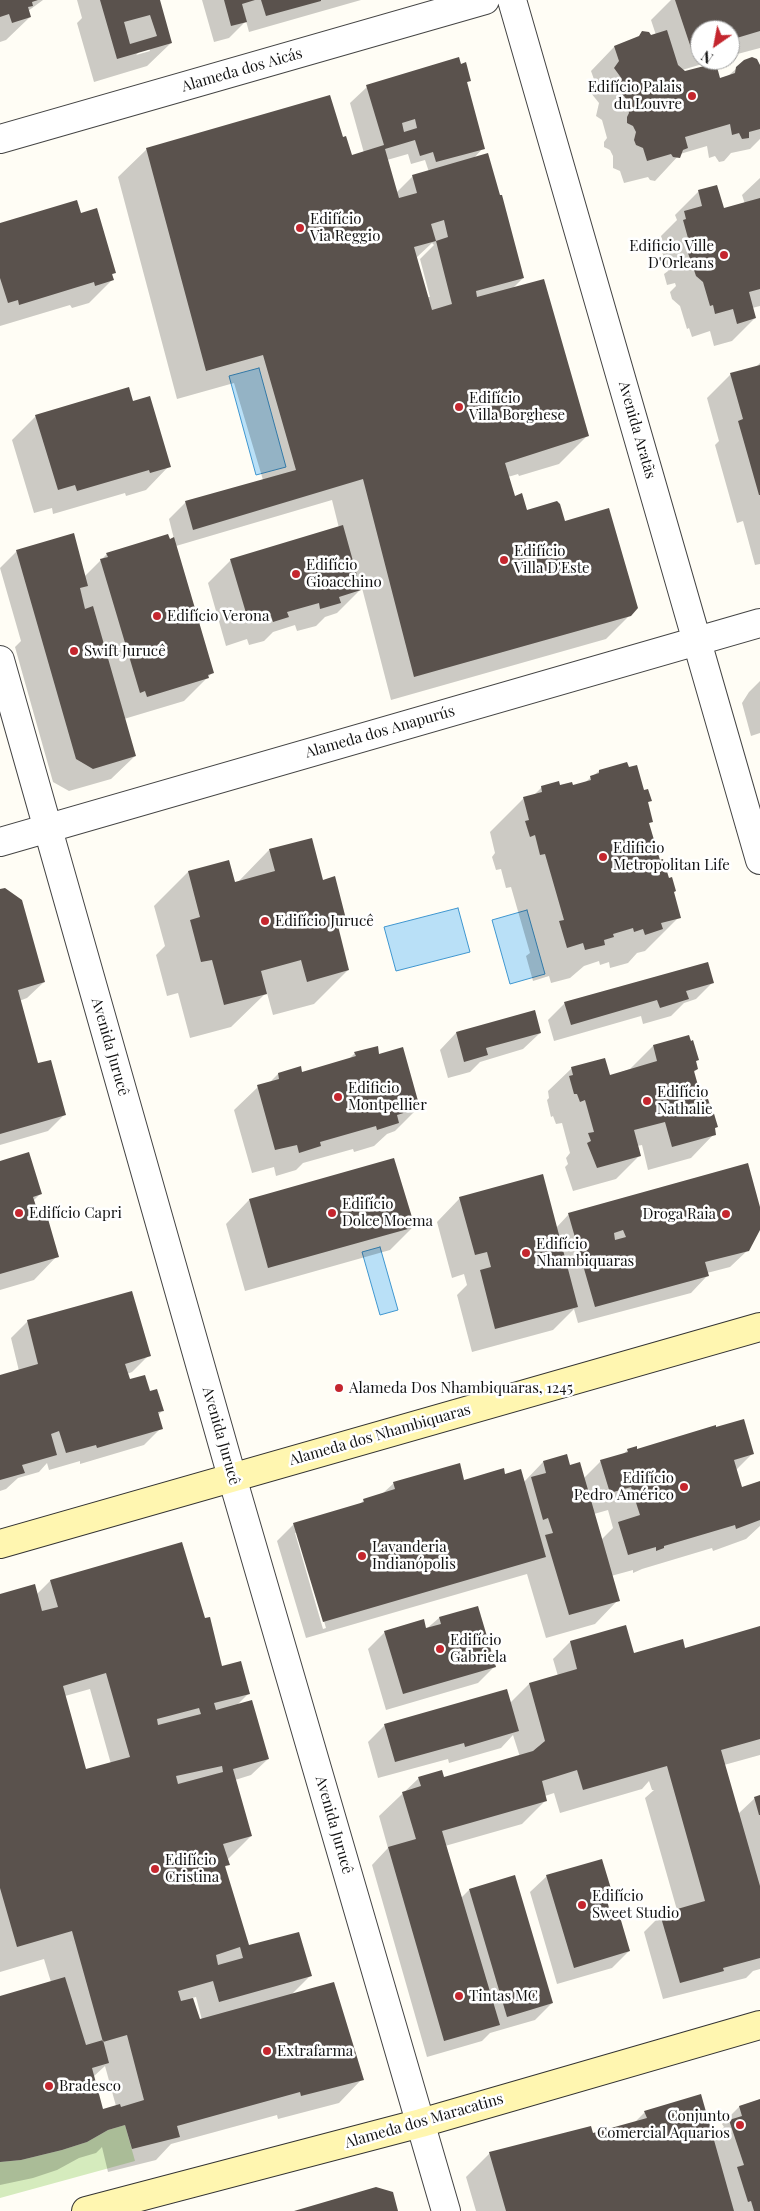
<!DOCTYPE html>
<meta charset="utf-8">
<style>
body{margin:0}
#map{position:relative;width:760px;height:2211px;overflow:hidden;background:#fffdf5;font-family:"Playfair Display",serif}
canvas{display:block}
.north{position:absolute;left:690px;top:20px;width:50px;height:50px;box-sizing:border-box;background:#fff;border:1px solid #a0a0a0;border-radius:50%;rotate:213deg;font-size:14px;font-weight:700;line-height:20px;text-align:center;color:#111}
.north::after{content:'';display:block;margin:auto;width:18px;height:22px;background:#c4262e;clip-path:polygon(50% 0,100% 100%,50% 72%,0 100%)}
</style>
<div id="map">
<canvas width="760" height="2211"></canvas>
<div class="north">N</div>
</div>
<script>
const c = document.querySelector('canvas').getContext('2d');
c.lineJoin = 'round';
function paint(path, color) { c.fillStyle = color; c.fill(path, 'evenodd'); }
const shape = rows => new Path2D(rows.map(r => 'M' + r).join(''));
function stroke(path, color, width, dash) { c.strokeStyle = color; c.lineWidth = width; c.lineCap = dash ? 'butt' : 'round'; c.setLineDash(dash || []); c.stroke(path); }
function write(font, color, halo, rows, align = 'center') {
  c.font = font + ' "Playfair Display",serif'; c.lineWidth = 5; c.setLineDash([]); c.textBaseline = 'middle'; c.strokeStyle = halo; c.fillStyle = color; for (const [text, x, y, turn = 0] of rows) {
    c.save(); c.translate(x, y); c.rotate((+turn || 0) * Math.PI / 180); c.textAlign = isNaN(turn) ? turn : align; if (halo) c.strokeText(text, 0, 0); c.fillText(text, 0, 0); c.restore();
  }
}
const green = shape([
 [125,2125,135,2161,0,2198,0,2162,21,2160,62,2150,87,2142,108,2130]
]);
const water = shape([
 [259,368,286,467,256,475,229,376,259,368],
 [458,908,470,952,396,971,384,927,458,908],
 [527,910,545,974,510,984,492,920,527,910],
 [380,1247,398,1310,380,1315,362,1252,380,1247]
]);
const shadow = shape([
 [0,0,43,0,28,11,30,17,6,40,0,42],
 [77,0,159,0,171,43,147,66,94,82,77,23,82,18],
 [149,48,150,51,136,55,140,51],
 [202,0,361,0,249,32,246,21,229,38,214,42],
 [671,0,760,0,760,48,730,56,730,30,700,30,700,60,716,60,682,70,685,72,720,79,728,76,737,68,760,71,760,139,750,149,731,153,724,161,719,162,715,156,709,158,707,146,680,154,655,181,650,180,648,177,624,183,620,171,613,168,613,156,610,150,604,147,604,142,607,138,602,120,596,116,599,103,591,93,596,85,591,71,614,47,637,39,656,35,651,20],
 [469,80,466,84,483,148,473,159,523,278,511,290,587,436,559,464,519,476,518,474,508,477,514,497,527,511,564,522,630,615,606,639,391,700,362,588,337,613,325,617,316,626,297,631,295,625,273,632,264,641,249,645,247,639,226,646,208,583,231,560,339,528,332,500,176,546,213,672,184,701,124,719,135,756,111,779,69,791,53,782,15,647,21,641,0,568,17,551,84,577,107,554,174,539,169,519,186,502,263,480,234,383,177,399,118,177,147,149,342,138,351,158,364,153,350,103,367,87],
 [408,154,411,164,425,160,429,172,413,176,396,193,387,160],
 [432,243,434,245,420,259,430,297,427,297,416,258],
 [352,562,355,562,357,570,354,570],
 [760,178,760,306,752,308,755,318,732,341,714,346,710,331,692,337,689,328,687,329,680,306,672,299,670,292,676,286,675,283,667,285,664,274,668,271,660,245,663,242,661,236,677,220,675,215,699,191,723,210,745,204,742,195],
 [80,214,115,272,111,276,112,280,89,303,72,308,70,305,0,326,0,225],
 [760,363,760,564,755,565,743,521,737,523,715,445,719,441,707,398,731,374,755,368],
 [132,402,169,466,146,490,126,496,125,493,53,514,52,508,34,513,12,440,36,416],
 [760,681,760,733,751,736,742,703,749,692],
 [599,771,643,791,650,800,647,804,652,821,648,824,659,862,673,893,679,917,645,951,637,953,628,963,610,968,609,962,600,965,599,961,584,966,570,978,551,983,549,976,533,981,526,956,530,953,511,887,506,888,501,869,496,870,492,857,495,853,490,832,524,798,533,796,542,787,572,787,583,784],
 [269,850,322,881,345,919,337,927,348,970,314,1004,273,1015,267,993,265,994,231,1027,190,1038,178,993,167,996,156,955,165,946,154,906,188,872,229,861,235,884,237,883],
 [0,891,44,982,27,998,19,1001,37,1063,64,1115,48,1131,0,1145],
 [712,983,696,999,684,1003,671,1016,643,1024,641,1016,554,1041,548,1020,565,1003],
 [456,1033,540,1033,523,1049,480,1062,470,1072,448,1078,440,1050],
 [653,1046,695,1062,697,1069,693,1073,701,1102,716,1127,714,1130,714,1134,691,1158,648,1170,642,1145,637,1146,640,1155,616,1179,573,1191,565,1167,568,1164,566,1158,570,1153,562,1123,556,1124,553,1116,551,1117,547,1100,549,1098,548,1091,572,1068,610,1076,630,1069],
 [355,1053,418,1108,395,1131,387,1134,374,1146,354,1152,353,1149,303,1163,296,1170,276,1176,274,1167,252,1173,234,1110,258,1087,269,1083,278,1074,301,1073,348,1060],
 [0,1162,40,1194,33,1201,57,1256,34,1280,0,1290],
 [460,1198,556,1228,569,1214,760,1212,760,1227,748,1250,730,1267,707,1273,707,1276,691,1293,578,1323,574,1309,553,1330,472,1352,457,1295,467,1285,464,1274,452,1278,437,1222],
 [249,1200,413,1227,390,1250,245,1291,226,1224],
 [28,1321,149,1355,132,1372,127,1374,129,1381,149,1393,162,1411,157,1416,161,1428,144,1445,80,1464,80,1461,49,1470,47,1463,39,1472,18,1478,6,1489,0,1491,0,1376,19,1371,11,1338],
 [628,1450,753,1453,736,1470,741,1489,760,1483,760,1526,746,1539,713,1551,712,1548,642,1569,633,1573,633,1570,611,1576,618,1600,595,1624,546,1638,527,1574,306,1638,277,1541,294,1524,359,1505,364,1500,382,1494,394,1483,463,1481,504,1476,524,1482,543,1462,566,1456,569,1466,584,1478,601,1461,623,1454],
 [608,1510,613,1528,601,1540,594,1514],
 [295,1533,298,1533,326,1628,323,1629],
 [50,1581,204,1619,221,1667,249,1693,236,1706,268,1759,251,1775,235,1780,251,1836,227,1860,228,1864,224,1868,248,1947,310,1976,290,1996,362,2079,339,2103,278,2119,277,2115,171,2144,156,2160,108,2172,102,2147,96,2153,79,2158,57,2170,33,2178,0,2185,0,1997,51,1982,44,1959,0,1972,0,1595,36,1595],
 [90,1689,111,1764,86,1771,65,1696],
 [196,1997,202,2020,198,2019,192,1998],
 [105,2066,116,2106,102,2110,93,2077],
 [477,1607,495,1666,478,1683,386,1710,368,1649,385,1632,425,1630,439,1618],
 [625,1626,634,1655,684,1649,760,1628,760,1755,724,1765,738,1814,755,1798,760,1796,760,1969,753,1971,746,1978,663,1999,644,1932,661,1915,677,1910,645,1798,654,1790,652,1790,649,1781,642,1789,560,1813,554,1793,545,1796,546,1800,522,1824,445,1846,461,1898,469,1890,552,2003,535,2020,490,2033,482,2041,427,2057,372,1865,388,1848,379,1816,419,1778,443,1779,520,1757,513,1735,501,1748,449,1763,448,1759,378,1778,368,1742,385,1725,510,1703,529,1684,558,1676,553,1659,570,1642],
 [547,1876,610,1891,605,1897,612,1920,629,1951,612,1968,557,1984,530,1892],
 [760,2100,760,2211,476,2211,466,2177,490,2153,592,2135,634,2123,645,2112,712,2139,724,2127,722,2124,739,2107]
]);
const building = shape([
 [0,0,38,0,32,2,33,6,28,7,31,17,12,23,9,14,0,17],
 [100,0,160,0,172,43,117,59],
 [150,15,157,36,130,44,124,22],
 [224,0,255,0,242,4,247,22,231,26],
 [261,0,321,0,321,1,266,16],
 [675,0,760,0,760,31,730,40,730,30,700,30,700,48,692,51],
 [667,30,678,65,685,71,712,64,717,67,720,78,735,73,736,67,744,60,752,57,757,59,760,65,760,129,749,132,749,138,742,139,739,133,732,135,730,124,685,137,688,148,683,150,680,158,673,157,671,154,647,161,643,148,636,145,634,140,636,132,633,126,627,123,627,117,629,113,625,97,619,92,622,79,614,68,619,61,614,46,639,36,642,31,649,32,651,35],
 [459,57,461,64,466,62,471,81,467,82,485,149,436,162,433,152,420,156,415,140,385,149,399,198,417,193,412,175,488,153,500,195,502,195,524,278,476,291,477,297,544,279,589,436,505,463,515,496,522,493,527,510,557,501,560,504,565,521,609,508,638,608,631,616,414,677,363,479,193,530,185,501,296,470,263,355,206,371,146,148,330,95,343,137,346,136,352,155,384,145,366,85],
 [415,119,417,128,404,132,402,123],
 [444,220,448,237,436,241,452,304,432,310,414,247,436,241,431,224],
 [717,185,724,208,760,198,760,289,749,292,756,318,737,324,733,309,715,314,713,305,710,306,703,282,696,276,693,267,700,266,698,260,691,262,687,250,691,249,683,220,686,219,684,211,702,206,698,190],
 [77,200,81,213,97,208,116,273,112,274,114,280,95,286,94,282,19,305,18,300,8,303,0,278,0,223],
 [760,365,760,495,759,495,738,421,743,419,730,373],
 [129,387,133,401,150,396,171,467,150,473,149,470,77,491,75,485,58,490,35,415],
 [343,525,361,590,339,597,341,603,320,609,319,603,287,612,289,617,273,622,271,616,249,623,230,559],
 [74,533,88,586,80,588,85,609,93,606,136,756,93,769,76,759,16,550],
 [168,534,170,539,174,537,214,673,208,675,209,678,147,697,145,691,140,693,100,559,108,557,106,553],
 [627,762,629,767,637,765,644,790,648,789,652,801,648,802,653,822,649,823,660,860,663,859,669,878,672,877,676,891,674,892,681,918,661,923,663,929,645,935,643,929,634,932,633,928,613,934,614,937,604,940,605,945,585,950,583,943,567,948,559,921,564,920,545,854,540,855,535,835,530,837,525,821,529,820,523,797,542,792,541,786,559,781,560,785,572,782,573,785,591,780,590,776,599,773,599,770],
 [312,838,323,880,335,876,346,919,337,922,349,970,307,982,301,960,261,971,267,994,224,1005,212,960,201,962,190,920,200,917,188,871,229,860,235,882,275,871,269,849],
 [5,888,22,900,45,982,18,990,38,1063,51,1060,66,1115,0,1134,0,889],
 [708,962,714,983,686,991,689,999,660,1008,657,1000,571,1025,564,1002],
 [535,1010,541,1033,486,1048,488,1055,464,1062,456,1032],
 [689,1035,691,1041,693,1040,699,1060,696,1061,698,1069,694,1071,702,1100,708,1099,711,1108,712,1107,718,1127,715,1128,716,1135,672,1147,665,1122,634,1130,641,1156,597,1168,587,1143,591,1141,588,1133,594,1132,585,1100,580,1102,577,1094,574,1094,569,1076,573,1075,571,1067,605,1058,610,1075,657,1061,653,1045],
 [378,1046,379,1054,403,1047,420,1108,397,1115,399,1123,377,1130,376,1126,320,1142,321,1146,299,1153,297,1145,275,1150,257,1085,279,1079,278,1073,301,1066,302,1072,356,1056,354,1052],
 [29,1152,42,1194,33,1197,39,1215,46,1212,59,1257,0,1274,0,1161],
 [394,1158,415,1227,268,1268,249,1199],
 [748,1163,760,1207,760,1230,749,1251,705,1262,709,1276,595,1307,568,1213],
 [623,1230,626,1237,615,1240,614,1233],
 [543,1174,578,1307,495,1329,480,1270,491,1267,487,1252,475,1255,459,1197],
 [132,1291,151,1356,125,1364,130,1379,145,1375,150,1391,157,1389,164,1411,158,1412,163,1429,97,1448,96,1445,66,1453,59,1431,51,1434,57,1455,22,1465,25,1473,0,1480,0,1375,38,1364,27,1320],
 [744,1419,754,1454,734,1460,742,1487,760,1481,760,1520,736,1529,735,1525,664,1546,664,1548,656,1551,656,1547,628,1555,618,1522,640,1515,631,1487,610,1493,600,1460,628,1452,627,1449,637,1446,637,1449,716,1425,716,1427],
 [567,1454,570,1465,580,1462,620,1601,569,1615,545,1535,553,1533,548,1518,543,1520,531,1477,546,1473,543,1461],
 [460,1463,464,1480,504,1468,505,1474,521,1469,546,1557,323,1622,293,1523,364,1502,363,1499,395,1489,393,1482],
 [182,1542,205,1618,210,1617,222,1666,241,1661,250,1694,214,1703,216,1710,252,1700,269,1759,233,1769,252,1836,223,1844,230,1865,225,1866,249,1945,299,1932,312,1976,219,2002,213,1981,178,1991,181,2001,193,1998,200,2019,334,1982,364,2080,301,2096,300,2092,177,2126,180,2137,132,2149,125,2125,108,2130,87,2142,62,2150,21,2160,0,2162,0,1996,65,1977,86,2045,103,2040,109,2063,92,2068,103,2109,120,2104,121,2107,144,2100,127,2035,103,2042,72,1931,17,1947,0,1888,0,1594,35,1584,42,1611,58,1607,50,1580],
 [106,1673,130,1757,86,1769,63,1686],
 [199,1708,201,1714,158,1725,157,1719],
 [222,1766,223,1772,178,1784,176,1776],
 [240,1947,243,1958,218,1965,216,1955],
 [478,1606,496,1667,403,1694,384,1631,424,1619,426,1628,441,1624,439,1617],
 [626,1625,634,1653,683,1639,685,1648,760,1626,760,1739,721,1750,760,1886,760,1958,723,1968,724,1971,680,1983,660,1914,705,1901,667,1766,583,1790,577,1770,542,1781,547,1801,442,1831,500,2025,444,2041,388,1847,416,1839,402,1792,421,1786,418,1777,442,1770,444,1777,533,1751,545,1741,529,1683,577,1669,570,1641],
 [507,1689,519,1731,465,1747,464,1743,395,1762,384,1724],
 [760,1795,760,1815,759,1815,754,1797],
 [602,1859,612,1892,605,1893,612,1919,620,1917,630,1951,574,1968,546,1875],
 [515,1875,553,2003,507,2017,469,1889],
 [701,2094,734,2211,506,2211,489,2152,591,2126,593,2133,647,2118,644,2111],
 [760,2099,760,2211,754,2211,751,2201,748,2202,737,2167,744,2165,729,2120,742,2116,739,2106],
 [376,2187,393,2192,398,2211,294,2211]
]);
const street = shape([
 [512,0,760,860],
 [0,139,485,0],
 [0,660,232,1477,446,2211],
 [0,842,760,623]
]);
const secondary = shape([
 [0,1544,760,1327],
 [86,2211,421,2123,760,2025]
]);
const markers = [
 [692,96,5,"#c4262e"],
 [300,228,5,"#c4262e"],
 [724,255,5,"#c4262e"],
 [459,407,5,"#c4262e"],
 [504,560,5,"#c4262e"],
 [296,574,5,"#c4262e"],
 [157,616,5,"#c4262e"],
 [74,651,5,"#c4262e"],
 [603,857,5,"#c4262e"],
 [265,921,5,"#c4262e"],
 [338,1097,5,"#c4262e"],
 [647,1101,5,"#c4262e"],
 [19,1213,5,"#c4262e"],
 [332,1213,5,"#c4262e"],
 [726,1214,5,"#c4262e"],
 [526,1253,5,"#c4262e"],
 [339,1388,5,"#c4262e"],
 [684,1487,5,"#c4262e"],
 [362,1556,5,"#c4262e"],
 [440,1649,5,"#c4262e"],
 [155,1869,5,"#c4262e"],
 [582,1905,5,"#c4262e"],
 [459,1996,5,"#c4262e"],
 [267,2051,5,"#c4262e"],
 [49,2086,5,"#c4262e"],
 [740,2125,5,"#c4262e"]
];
const streetNames = [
 ["Alameda dos Aicás",242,70,-16],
 ["Avenida Aratãs",637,430,74],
 ["Alameda dos Anapurús",380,732,-16],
 ["Avenida Jurucê",110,1047,74],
 ["Alameda dos Nhambiquaras",380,1435,-16],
 ["Avenida Jurucê",221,1436,74],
 ["Avenida Jurucê",334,1825,74],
 ["Alameda dos Maracatins",424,2121,-16]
];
const poiNames = [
 ["Edifício Palais",682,87,"right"],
 ["du Louvre",682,104,"right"],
 ["Edifício",310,219],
 ["Via Reggio",310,236],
 ["Edificio Ville",714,246,"right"],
 ["D'Orleans",714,263,"right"],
 ["Edifício",469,398],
 ["Villa Borghese",469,415],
 ["Edifício",514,551],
 ["Villa D'Este",514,568],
 ["Edifício",306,565],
 ["Gioacchino",306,582],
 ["Edifício Verona",167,616],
 ["Swift Jurucê",84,651],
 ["Edificio",613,848],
 ["Metropolitan Life",613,865],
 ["Edifício Jurucê",275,921],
 ["Edificio",348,1088],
 ["Montpellier",348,1105],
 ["Edifício",657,1092],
 ["Nathalie",657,1109],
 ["Edifício",342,1204],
 ["Dolce Moema",342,1221],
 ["Edifício Capri",29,1213],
 ["Droga Raia",716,1214,"right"],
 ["Edifício",536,1244],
 ["Nhambiquaras",536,1261],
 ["Alameda Dos Nhambiquaras, 1245",349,1388],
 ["Edifício",674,1478,"right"],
 ["Pedro Américo",674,1495,"right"],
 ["Lavanderia",372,1547],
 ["Indianópolis",372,1564],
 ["Edifício",450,1640],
 ["Gabriela",450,1657],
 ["Edifício",165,1860],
 ["Cristina",165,1877],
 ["Edifício",592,1896],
 ["Sweet Studio",592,1913],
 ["Tintas MC",469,1996],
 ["Extrafarma",277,2051],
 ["Bradesco",59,2086],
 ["Conjunto",730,2116,"right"],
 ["Comercial Aquarios",730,2133,"right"]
];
paint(green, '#d5ebbd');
paint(water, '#b9e0f7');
stroke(water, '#3f96cf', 1);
paint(shadow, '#0003');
paint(building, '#5a524d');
stroke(street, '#444', 30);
stroke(secondary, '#333', 30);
stroke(street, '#fff', 28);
stroke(secondary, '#fff6b0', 28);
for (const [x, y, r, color] of markers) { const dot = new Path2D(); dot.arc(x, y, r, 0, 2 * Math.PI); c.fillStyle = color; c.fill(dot); stroke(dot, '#fff', 2); }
write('15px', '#111', '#fff', streetNames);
write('15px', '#111', '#fff', poiNames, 'left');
</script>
